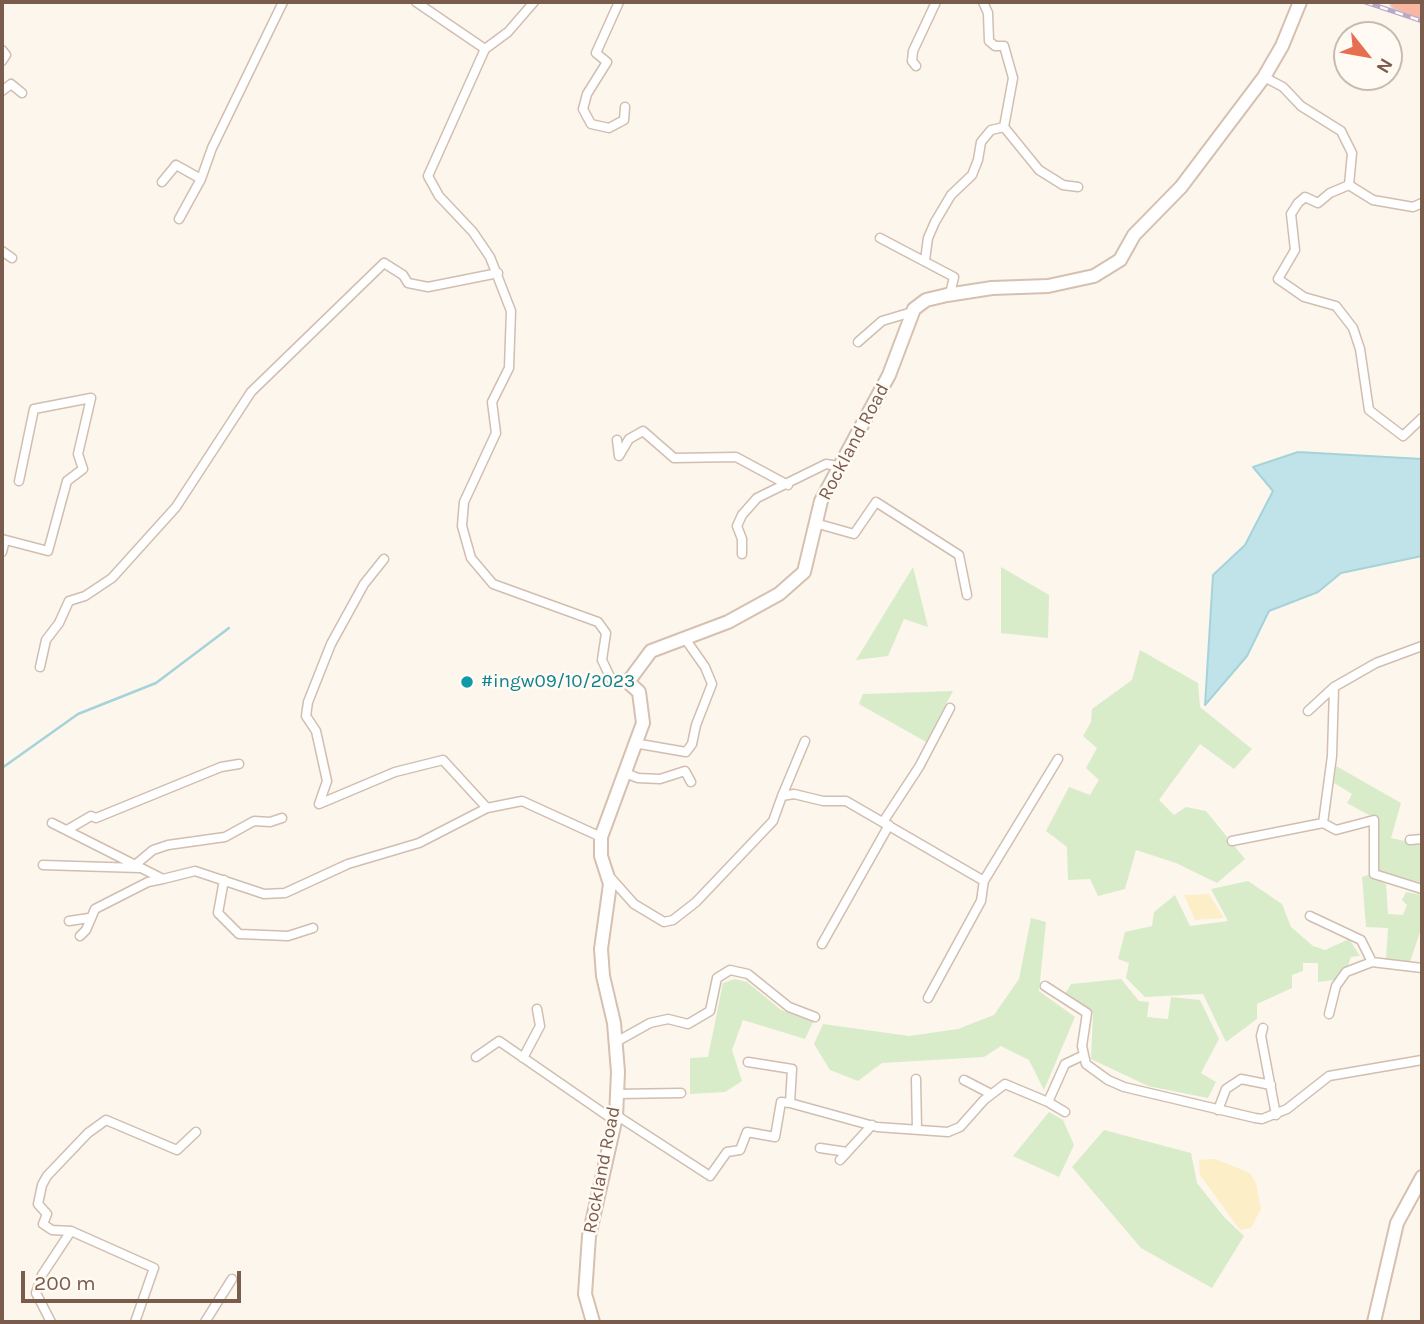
<!DOCTYPE html>
<style>
body{margin:0}
#map{position:relative;width:1424px;height:1324px;overflow:hidden;background:#fdf6ec;font-family:Karla,sans-serif}
canvas{display:block}
.frame{position:absolute;inset:0;border:4px solid #7a5c4d;pointer-events:none}
.north{position:absolute;left:1333px;top:21px;width:70px;height:70px;box-sizing:border-box;background:#fffaf3;border:2px solid #cabbb1;border-radius:50%;rotate:121deg;font-size:19px;font-weight:700;line-height:28px;text-align:center;color:#7a5c4d}
.north::after{content:'';display:block;margin:auto;width:24px;height:32px;background:#e76f51;clip-path:polygon(50% 0,100% 100%,50% 72%,0 100%)}
.scale{position:absolute;left:21px;top:1271px;width:220px;height:32px;box-sizing:border-box;border:4px solid #7a5c4d;border-top:0;padding-left:9px;font-size:21px;line-height:24px;white-space:nowrap;color:#7a5c4d;-webkit-text-stroke:5px #fffaf3;paint-order:stroke}
</style>
<div id="map">
<canvas width="1424" height="1324"></canvas>
<div class="frame"></div>
<div class="north">N</div>
<div class="scale">200 m</div>
</div>
<script>
const c = document.querySelector('canvas').getContext('2d');
c.lineJoin = 'round';
function paint(path, color) { c.fillStyle = color; c.fill(path, 'evenodd'); }
const shape = rows => new Path2D(rows.map(r => 'M' + r).join(''));
function stroke(path, color, width, dash) { c.strokeStyle = color; c.lineWidth = width; c.lineCap = dash ? 'butt' : 'round'; c.setLineDash(dash || []); c.stroke(path); }
function write(font, color, halo, rows, align = 'center') {
  c.font = font + ' Karla,sans-serif'; c.lineWidth = 5; c.setLineDash([]); c.textBaseline = 'middle'; c.strokeStyle = halo; c.fillStyle = color; for (const [text, x, y, turn = 0] of rows) {
    c.save(); c.translate(x, y); c.rotate((+turn || 0) * Math.PI / 180); c.textAlign = isNaN(turn) ? turn : align; if (halo) c.strokeText(text, 0, 0); c.fillText(text, 0, 0); c.restore();
  }
}
const green = shape([
 [913,567,928,627,904,619,888,656,856,660],
 [1001,567,1049,595,1048,638,1001,633],
 [1140,650,1198,683,1200,707,1252,749,1234,769,1200,744,1159,800,1174,815,1186,807,1206,811,1245,859,1217,883,1176,863,1136,850,1125,889,1098,896,1090,879,1068,880,1067,847,1046,831,1069,787,1090,795,1099,780,1086,768,1097,748,1083,736,1091,722,1092,709,1132,680],
 [953,691,926,742,859,704,863,694],
 [1336,766,1401,803,1391,838,1422,845,1422,883,1377,870,1378,820,1347,803,1352,794,1334,783],
 [1368,875,1386,884,1388,914,1403,915,1407,905,1402,900,1406,892,1422,895,1422,926,1410,962,1386,960,1388,928,1366,927,1362,877],
 [1248,881,1282,904,1291,927,1313,946,1325,950,1349,939,1360,956,1351,957,1348,966,1334,980,1318,982,1318,963,1303,963,1303,971,1292,975,1292,988,1257,1004,1257,1019,1226,1042,1203,994,1145,997,1126,978,1129,963,1118,959,1125,932,1152,926,1154,912,1175,895,1190,926,1228,921,1211,889],
 [1031,918,1046,922,1039,991,1075,1017,1044,1090,1029,1060,1001,1046,984,1057,882,1063,858,1081,830,1070,814,1044,823,1024,909,1036,958,1029,994,1015,1019,979],
 [735,979,747,982,781,1010,813,1022,805,1039,743,1020,732,1050,742,1081,725,1092,690,1094,690,1058,708,1057,723,983],
 [1121,979,1139,1001,1149,1002,1147,1017,1168,1019,1171,997,1200,1000,1219,1039,1201,1073,1216,1082,1208,1098,1148,1086,1091,1059,1093,1013,1065,994,1071,984],
 [1049,1112,1063,1120,1074,1145,1059,1177,1013,1156],
 [1104,1130,1191,1153,1197,1183,1224,1217,1244,1236,1212,1288,1141,1248,1072,1167]
]);
const sand = shape([
 [1209,894,1224,918,1195,920,1184,895],
 [1215,1159,1250,1173,1256,1183,1261,1209,1251,1228,1240,1230,1200,1175,1199,1160]
]);
const water = shape([
 [1298,452,1422,459,1422,556,1341,573,1318,592,1269,611,1247,656,1205,705,1213,575,1245,545,1273,491,1253,467,1298,452]
]);
const stream = shape([
 [2,768,78,714,156,683,229,628]
]);
const street = shape([
 [416,2,485,49,428,176,439,196,473,232,490,257,511,311,509,368,492,402,496,433,464,502,462,526,471,558,493,584,598,622,606,633,602,660,612,681,628,682],
 [619,2,596,53,607,62,587,94,583,109,591,124,609,128,624,120,625,107],
 [983,2,988,13,989,41,995,46,1004,46,1013,78,1004,127],
 [485,49,508,32,534,2],
 [2,50,6,55,2,61],
 [916,66,912,61,913,51,936,2],
 [1264,77,1283,87,1301,106,1341,131,1352,153,1349,185,1373,200,1413,207,1422,203],
 [2,91,11,84,22,93],
 [162,182,176,165,201,179],
 [1349,185,1330,193,1318,203,1305,197,1298,203,1291,214,1295,250,1278,279,1304,297,1336,306,1353,328,1360,349,1369,410,1403,436,1422,418],
 [179,219,201,179,212,148,283,2],
 [880,238,954,277,950,294],
 [2,251,12,258],
 [925,260,928,238,935,222,951,195,972,175,978,160,981,142,991,130,1004,127,1039,170,1063,185,1078,187],
 [858,342,882,321,912,312],
 [617,440,619,456,629,439,643,431,674,458,736,457,788,485],
 [815,523,854,534,876,502,959,555,967,595],
 [2,539,48,551,67,481,83,469,78,454,91,398,34,409,19,481],
 [2,552,5,540],
 [742,554,742,539,737,526,742,515,757,498,826,464,838,466],
 [384,559,364,584,331,644,308,702,306,716,316,731,327,781,319,804,395,772,443,760,487,808],
 [40,667,46,640,59,623,69,601,85,596,112,578,176,507,251,392,384,263,403,275,408,283,428,287,498,273],
 [1308,711,1334,687,1376,663,1422,646],
 [634,743,686,752,692,744,696,725,712,684,705,667,686,640],
 [625,773,638,778,660,779,685,771,691,782],
 [782,796,805,741],
 [883,822,919,767,950,708],
 [52,823,163,879,195,871,264,894,285,893,348,864,419,843,487,808,522,801,601,837],
 [1323,823,1332,756,1334,687],
 [67,830,91,816,96,818,221,767,239,764],
 [1410,840,1422,839],
 [1232,841,1323,823,1336,830,1374,820,1374,874,1422,889],
 [43,865,139,868],
 [135,865,153,850,168,845,225,837,254,821,270,822,282,818],
 [610,877,634,904,664,922,673,920,696,902,773,821,782,796,794,794,823,801,846,801,984,881],
 [224,880,218,913,239,934,288,936,313,928],
 [1310,916,1361,940,1372,962,1422,968],
 [69,921,89,918],
 [80,936,86,930,95,909,148,882,163,879],
 [822,944,889,825],
 [1045,986,1087,1013,1082,1046,1086,1064,1108,1080,1124,1087,1255,1118,1262,1119,1287,1109,1329,1076,1422,1060],
 [928,998,981,901,984,880,1058,759,984,881],
 [1329,1014,1336,986,1346,972,1372,962],
 [1263,1028,1261,1036,1276,1115],
 [616,1042,650,1023,668,1019,688,1024,710,1011,717,978,730,970,748,974,789,1007,815,1017],
 [476,1057,499,1041,615,1121],
 [523,1058,540,1026,537,1009],
 [748,1062,792,1069,790,1103,877,1127,948,1132,960,1127,984,1100,1005,1084,1048,1102],
 [916,1079,917,1129],
 [964,1080,991,1094],
 [617,1094,681,1093],
 [1218,1110,1226,1089,1241,1079,1271,1085],
 [1065,1112,1048,1102,1065,1064,1084,1055],
 [616,1115,710,1176,727,1152,740,1150,747,1132,775,1137,781,1102,790,1103],
 [820,1148,847,1152],
 [840,1160,872,1125],
 [71,1231,52,1230,43,1224,47,1214,38,1204,42,1185,47,1176,88,1133,106,1120,177,1150,196,1132],
 [51,1322,36,1293,42,1275,71,1231,154,1268,135,1322],
 [205,1322,232,1279]
]);
const secondary = shape([
 [593,1322,585,1294,589,1236,616,1117,618,1072,614,1023,603,976,601,949,610,884,601,856,601,837,643,723,639,692,628,682,651,651,728,622,779,594,804,572,821,501,889,375,914,309,926,300,947,295,992,288,1048,286,1094,276,1120,260,1134,235,1181,187,1264,77,1282,46,1300,2],
 [1374,1322,1397,1223,1422,1177]
]);
const highway = shape([
 [1398,2,1422,12]
]);
const rail = shape([
 [1365,2,1422,21]
]);
const markers = [
 [467,682,7,"#0f9aa8"]
];
const streetNames = [
 ["Rockland Road",854,442,-62],
 ["Rockland Road",602,1170,-79]
];
const cultureNames = [
 ["#ingw09/10/2023",481,682]
];
paint(green, '#d8ecc9');
paint(sand, '#fcefc7');
paint(water, '#bfe3e8');
stroke(water, '#a5d3da', 2);
stroke(stream, '#a5d3da', 2.5);
stroke(street, '#d1beb0', 11);
stroke(secondary, '#d6c0b0', 16);
stroke(highway, '#dad1cd', 18);
stroke(street, '#fff', 8);
stroke(secondary, '#fff', 12);
stroke(highway, '#f7b7a3', 14);
stroke(rail, '#b9a8c9', 5);
stroke(rail, '#fffaf3', 2.5, [8]);
for (const [x, y, r, color] of markers) { const dot = new Path2D(); dot.arc(x, y, r, 0, 2 * Math.PI); c.fillStyle = color; c.fill(dot); stroke(dot, '#fffaf3', 2.5); }
write('19px', '#7a5c4d', '#fffaf3', streetNames);
write('19px', '#0d838f', '#fffaf3', cultureNames, 'left');
</script>
